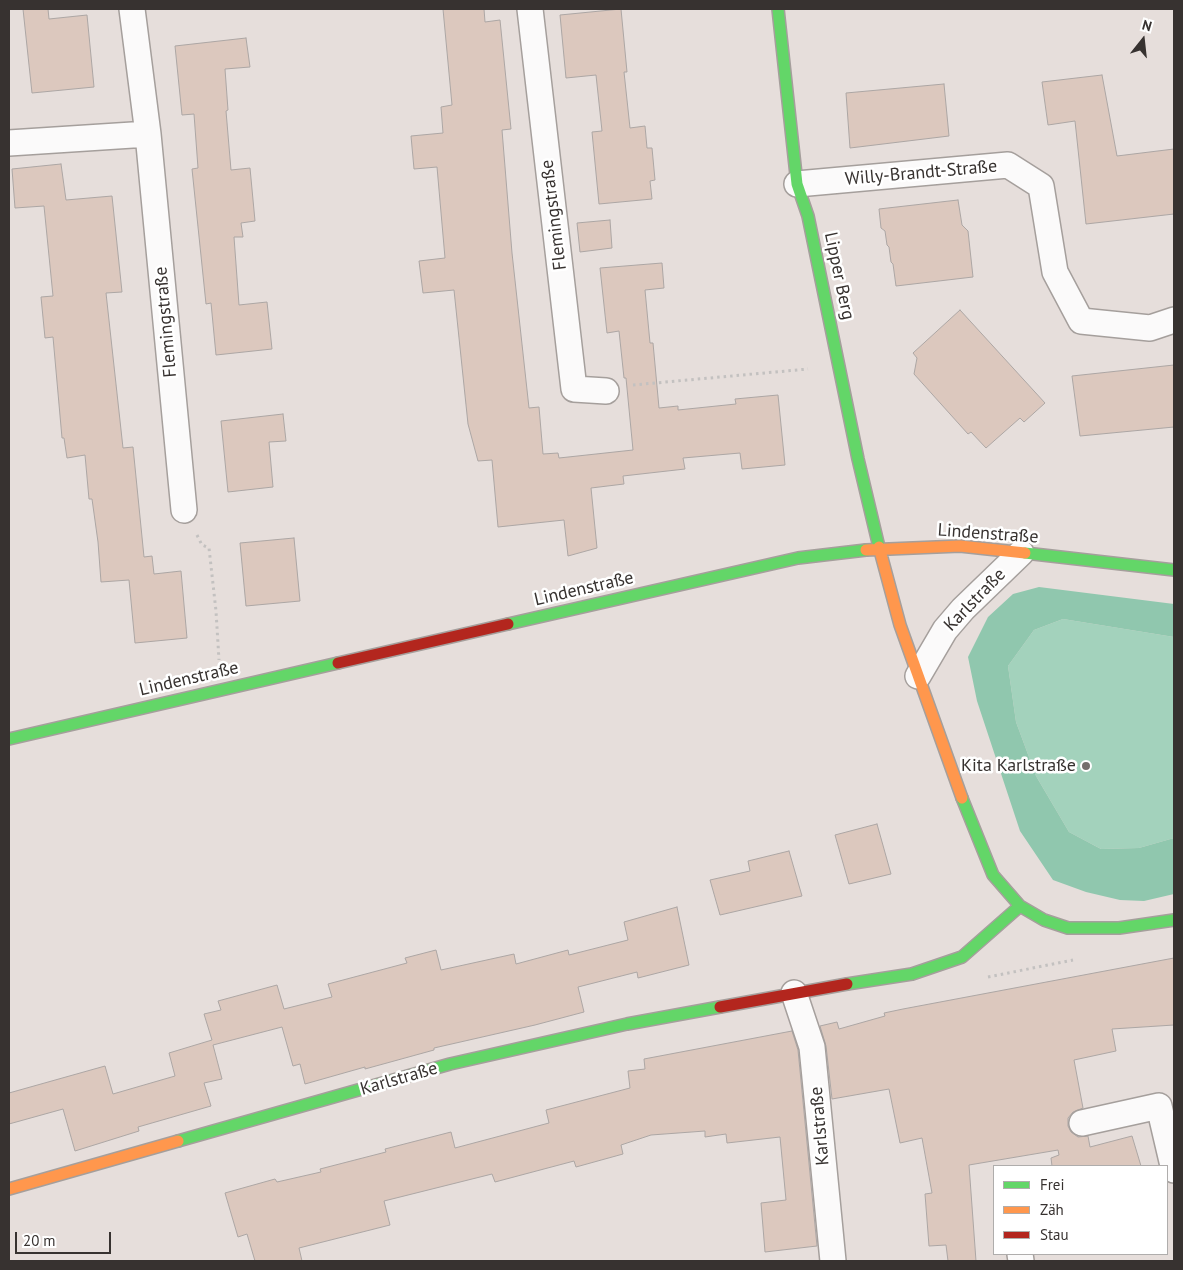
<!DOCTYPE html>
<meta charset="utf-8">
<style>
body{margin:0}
#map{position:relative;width:1183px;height:1270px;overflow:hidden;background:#e6dedb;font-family:"PT Sans",sans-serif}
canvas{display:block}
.frame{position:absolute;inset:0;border:10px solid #373230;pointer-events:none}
.legend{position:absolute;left:993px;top:1165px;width:175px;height:90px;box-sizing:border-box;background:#fff;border:1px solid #afadac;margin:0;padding:6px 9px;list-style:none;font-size:15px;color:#373230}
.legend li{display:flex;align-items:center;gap:10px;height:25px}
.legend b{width:25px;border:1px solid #afadac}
.north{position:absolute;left:1118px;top:15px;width:50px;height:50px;-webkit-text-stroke:4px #fff;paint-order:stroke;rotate:16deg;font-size:14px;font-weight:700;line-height:20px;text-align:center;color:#373230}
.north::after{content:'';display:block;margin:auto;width:18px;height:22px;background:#373230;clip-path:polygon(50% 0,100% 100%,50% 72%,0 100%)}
.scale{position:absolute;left:15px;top:1232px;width:96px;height:22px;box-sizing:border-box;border:2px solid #373230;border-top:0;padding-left:6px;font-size:15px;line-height:18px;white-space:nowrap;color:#373230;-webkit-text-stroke:4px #fff;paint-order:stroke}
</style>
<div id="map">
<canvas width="1183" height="1270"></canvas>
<div class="frame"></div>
<ul class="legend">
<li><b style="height:6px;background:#63d668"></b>Frei</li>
<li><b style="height:6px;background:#ff974d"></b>Zäh</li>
<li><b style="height:6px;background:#b3261e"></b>Stau</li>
</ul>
<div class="north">N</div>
<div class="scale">20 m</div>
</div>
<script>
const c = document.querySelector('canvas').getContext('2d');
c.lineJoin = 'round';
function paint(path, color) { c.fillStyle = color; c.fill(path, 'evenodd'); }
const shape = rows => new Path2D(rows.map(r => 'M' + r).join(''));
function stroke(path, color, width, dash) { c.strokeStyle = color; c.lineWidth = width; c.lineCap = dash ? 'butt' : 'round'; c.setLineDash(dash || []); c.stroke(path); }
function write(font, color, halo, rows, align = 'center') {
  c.font = font + ' "PT Sans",sans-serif'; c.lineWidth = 5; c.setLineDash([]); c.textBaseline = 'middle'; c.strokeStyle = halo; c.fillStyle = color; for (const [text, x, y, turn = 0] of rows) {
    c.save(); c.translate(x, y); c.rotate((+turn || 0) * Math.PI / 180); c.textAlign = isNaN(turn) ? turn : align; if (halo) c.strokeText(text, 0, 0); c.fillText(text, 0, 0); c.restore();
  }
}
const green = shape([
 [1063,619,1174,637,1174,838,1139,848,1101,849,1069,832,1036,776,1016,722,1008,666,1034,630]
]);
const forest = shape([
 [1039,587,1174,604,1174,637,1063,619,1034,630,1008,666,1016,722,1036,776,1069,832,1101,849,1139,848,1174,838,1174,894,1144,901,1120,900,1086,892,1053,880,1020,831,977,701,968,657,988,617,1013,594]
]);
const building = shape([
 [23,9,48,9,49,19,87,15,94,87,32,93,23,9],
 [443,9,484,9,485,22,500,20,511,129,502,130,512,253,529,408,539,407,543,454,558,453,559,458,633,450,626,378,624,378,619,331,607,333,600,268,662,263,664,288,645,290,650,343,653,343,659,408,678,406,678,410,736,404,735,399,778,395,785,465,742,469,740,453,683,458,685,469,623,476,624,484,591,488,597,548,568,556,564,520,498,527,492,460,478,461,468,424,454,290,423,293,419,261,445,258,437,167,414,169,411,136,443,133,441,107,452,105,443,9],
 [621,9,627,72,624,72,630,128,645,126,647,148,652,148,655,180,650,181,652,199,599,204,592,132,602,131,596,75,566,78,560,15,621,9],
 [246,38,250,67,225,69,228,110,226,111,231,170,250,168,255,221,241,223,243,237,234,237,239,305,267,302,272,349,216,355,211,303,206,304,192,169,198,168,194,114,182,115,175,46,246,38],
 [1102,75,1117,156,1174,149,1174,214,1086,224,1075,121,1048,125,1042,82,1102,75],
 [944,84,949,136,850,148,846,93,944,84],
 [61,164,66,200,112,196,122,292,106,293,123,448,133,447,144,557,152,556,154,574,181,571,187,638,135,643,129,580,101,582,98,542,92,499,89,499,85,455,67,458,64,438,62,438,53,337,45,338,41,297,53,296,44,206,15,208,12,169,61,164],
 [958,200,962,225,968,231,973,277,896,286,893,264,891,262,889,247,887,245,885,231,881,228,879,209,958,200],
 [610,220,612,248,580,252,577,223,610,220],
 [960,310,1045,403,1024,422,1020,418,986,448,971,432,968,434,914,374,917,358,913,353,960,310],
 [1174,365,1174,427,1080,436,1072,376,1174,365],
 [283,414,286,441,269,442,273,487,228,492,221,421,283,414],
 [294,538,300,601,246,606,240,543,294,538],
 [877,824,891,874,849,884,835,835,877,824],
 [789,851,802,896,720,915,710,880,750,871,748,861,789,851],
 [677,907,689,965,638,978,637,972,578,987,584,1012,535,1025,434,1048,434,1050,365,1069,365,1067,305,1084,300,1064,293,1066,282,1027,213,1045,222,1079,204,1083,211,1106,138,1127,139,1131,75,1151,63,1109,9,1124,9,1093,105,1066,113,1094,175,1076,169,1053,212,1040,204,1014,221,1010,218,1001,277,985,284,1009,332,997,328,984,407,963,405,958,436,950,441,970,514,954,516,964,568,950,569,955,628,940,624,922,677,907],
 [1174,958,1174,1025,1112,1029,1116,1051,1074,1060,1083,1108,1073,1112,1068,1118,1068,1126,1071,1132,1078,1137,1088,1136,1090,1147,1132,1136,1141,1166,1052,1166,1051,1158,1059,1155,1058,1150,969,1165,976,1261,948,1261,946,1245,929,1246,925,1194,932,1193,922,1138,900,1143,889,1089,832,1099,826,1046,820,1026,837,1022,839,1029,885,1016,884,1013,903,1009,1174,958],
 [792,1031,798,1050,817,1246,765,1252,761,1203,786,1200,780,1137,727,1143,726,1134,705,1137,705,1131,651,1135,621,1145,623,1154,576,1167,574,1161,495,1182,492,1174,384,1201,390,1225,299,1248,302,1261,255,1261,247,1234,238,1237,225,1193,275,1179,277,1182,321,1172,320,1169,386,1152,385,1149,451,1132,455,1148,549,1123,546,1110,630,1088,628,1071,645,1069,644,1059,792,1031]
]);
const path = shape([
 [633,385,808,369],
 [197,535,202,545,209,548,216,611,219,660],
 [988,977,1073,960]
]);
const street = shape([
 [132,9,148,134,184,510],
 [530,9,574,389,606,391],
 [9,143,148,134],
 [797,184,1008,165,1041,186,1055,272,1081,321,1150,328,1174,320],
 [918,676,945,630,963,609,1021,553],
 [794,993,812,1047,833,1261],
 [1082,1123,1159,1106,1174,1170],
 [1020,1254,1021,1261]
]);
const fast = shape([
 [778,9,797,184,808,216,858,459,879,547],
 [1025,553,1174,570],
 [508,624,798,558,866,550],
 [9,739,338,663],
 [962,798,993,875,1020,906,1044,920,1068,928,1119,928,1174,920],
 [847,984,912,974,962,957,1020,906],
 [178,1141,450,1064,627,1024,720,1007]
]);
const slow = shape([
 [879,547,900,625,962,798],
 [866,550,960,546,1025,553],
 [9,1189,178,1141]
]);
const jam = shape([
 [338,663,508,624],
 [720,1007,847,984]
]);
const markers = [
 [1086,766,5,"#746e6c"]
];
const streetNames = [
 ["Willy-Brandt-Straße",921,173,-5],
 ["Flemingstraße",554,215,-97],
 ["Lipper Berg",839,276,78],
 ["Flemingstraße",166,322,-95],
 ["Lindenstraße",988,534,4],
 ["Lindenstraße",584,589,-13],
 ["Karlstraße",975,600,-46],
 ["Lindenstraße",189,679,-13],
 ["Karlstraße",399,1079,-16],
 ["Karlstraße",820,1126,-95]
];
const poiNames = [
 ["Kita Karlstraße",1076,766]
];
paint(green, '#a3d2bc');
paint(forest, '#90c7ae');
paint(building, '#dcc8be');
stroke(building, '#aca6a4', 1);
stroke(street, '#a59f9c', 28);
stroke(fast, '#a59f9c', 14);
stroke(slow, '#a59f9c', 14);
stroke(jam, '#a59f9c', 14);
stroke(path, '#c3c1c0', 3, [2.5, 4]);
stroke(street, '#fbfafa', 25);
stroke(fast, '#63d668', 11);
stroke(slow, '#ff974d', 11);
stroke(jam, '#b3261e', 11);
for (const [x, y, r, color] of markers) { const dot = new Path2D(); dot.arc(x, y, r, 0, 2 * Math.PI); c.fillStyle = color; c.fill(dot); stroke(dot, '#fff', 2); }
write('18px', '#373230', '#fff', streetNames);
write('18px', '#373230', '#fff', poiNames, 'right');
</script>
